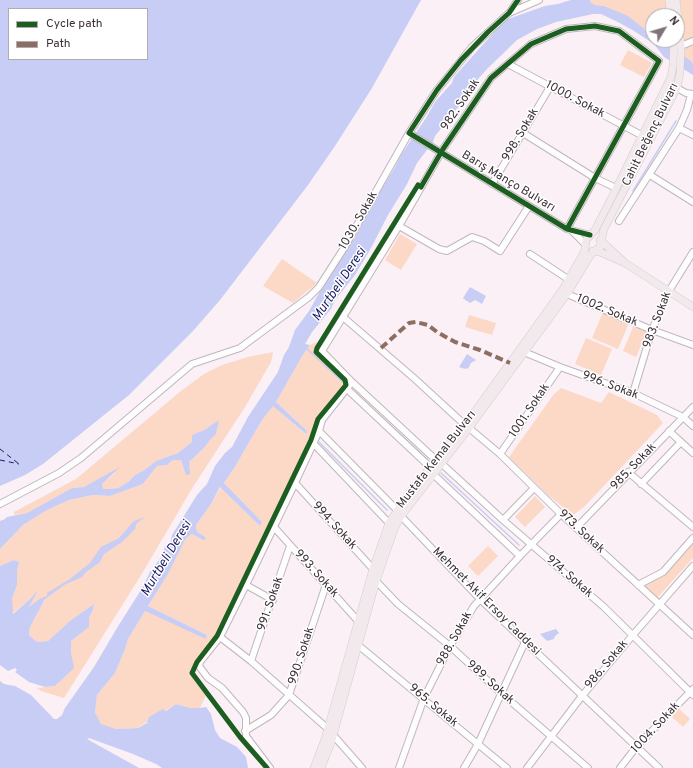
<!DOCTYPE html>
<meta charset="utf-8">
<style>
body{margin:0}
#map{position:relative;width:693px;height:768px;overflow:hidden;background:#faf0f5;font-family:Overpass,sans-serif}
canvas{display:block}
.legend{position:absolute;left:8px;top:8px;width:140px;height:52px;box-sizing:border-box;background:#fff;border:1px solid #b1acaf;margin:0;padding:5px 7px;list-style:none;font-size:12px;color:#3b3036}
.legend li{display:flex;align-items:center;gap:8px;height:20px}
.legend b{width:20px;border:1px solid #b1acaf}
.north{position:absolute;left:645px;top:8px;width:40px;height:40px;box-sizing:border-box;background:#fff;border:1px solid #b1acaf;border-radius:50%;rotate:52deg;font-size:11px;font-weight:700;line-height:16px;text-align:center;color:#3b3036}
.north::after{content:'';display:block;margin:auto;width:14px;height:18px;background:#7e7379;clip-path:polygon(50% 0,100% 100%,50% 72%,0 100%)}
</style>
<div id="map">
<canvas width="693" height="768"></canvas>
<ul class="legend">
<li><b style="height:5px;background:#1b5e20"></b>Cycle path</li>
<li><b style="height:5px;background:#8d6e63"></b>Path</li>
</ul>
<div class="north">N</div>
</div>
<script>
const c = document.querySelector('canvas').getContext('2d');
c.lineJoin = 'round';
function paint(path, color) { c.fillStyle = color; c.fill(path, 'evenodd'); }
const shape = rows => new Path2D(rows.map(r => 'M' + r).join(''));
function stroke(path, color, width, dash) { c.strokeStyle = color; c.lineWidth = width; c.lineCap = dash ? 'butt' : 'round'; c.setLineDash(dash || []); c.stroke(path); }
function write(font, color, halo, rows, align = 'center') {
  c.font = font + ' Overpass,sans-serif'; c.lineWidth = 3; c.setLineDash([]); c.textBaseline = 'middle'; c.strokeStyle = halo; c.fillStyle = color; for (const [text, x, y, turn = 0] of rows) {
    c.save(); c.translate(x, y); c.rotate((+turn || 0) * Math.PI / 180); c.textAlign = isNaN(turn) ? turn : align; if (halo) c.strokeText(text, 0, 0); c.fillText(text, 0, 0); c.restore();
  }
}
const green = shape([
 [590,0,693,0,693,65,668,47,659,43,657,40,677,40,677,16,653,16,653,36,636,23,604,6,595,5,589,2],
 [628,50,652,63,644,77,620,65],
 [400,234,417,244,401,270,385,260],
 [282,259,317,283,293,303,263,286],
 [603,312,629,323,618,349,592,338],
 [469,315,496,323,492,335,465,327],
 [634,325,647,331,636,357,623,351],
 [586,338,612,349,601,375,575,364],
 [317,342,315,350,316,354,344,380,345,383,317,418,313,430,214,638,204,650,190,671,191,675,206,695,200,708,190,708,176,704,137,728,116,729,101,725,95,712,97,695,115,673,125,649,128,639,145,611,207,638,207,635,148,606,168,574,186,538,192,534,203,540,204,536,197,532,196,525,211,504,221,487,260,526,262,522,224,483,236,465,262,420,273,405,305,434,307,431,276,402,304,353,310,345],
 [273,352,271,362,245,407,191,490,143,572,64,698,41,691,37,688,55,686,73,668,71,652,71,641,88,627,89,618,93,610,94,604,71,620,48,641,37,642,29,635,30,627,46,597,39,599,28,608,36,592,30,599,12,614,12,599,17,585,17,572,19,562,14,560,0,566,0,549,23,525,47,510,69,500,93,495,110,496,143,484,157,466,167,465,173,460,181,459,186,474,189,462,205,447,209,441,216,434,218,421,204,430,192,435,192,442,178,453,156,461,143,471,135,475,128,482,118,488,109,489,103,489,102,484,116,472,84,487,72,488,27,513,14,515,14,512,76,479,181,391,204,374,222,365,248,357],
 [561,388,601,403,609,392,657,415,663,423,584,507,573,515,549,496,509,457,554,394],
 [535,496,545,507,525,527,515,517],
 [693,541,693,558,657,598,644,586,664,574],
 [488,546,498,556,478,576,468,566],
 [679,709,690,719,683,727,672,717]
]);
const water = shape([
 [0,0,421,0,372,88,335,146,308,185,220,300,193,331,129,395,43,464,25,475,0,486],
 [9,9,147,9,147,59,9,59],
 [571,0,590,0,590,2,595,5,604,6,628,16,653,36,653,40,657,40,659,43,670,47,691,61,693,65,693,75,664,57,654,44,634,31,618,22,601,14,593,14,556,22,537,29,517,40,488,68,478,79,459,106,435,136,433,142,417,163,407,184,388,215,371,248,355,275,335,300,331,309,312,332,305,344,310,345,304,353,276,402,307,431,306,434,273,406,262,420,236,465,224,483,262,522,260,526,220,487,211,504,196,525,197,532,204,536,206,539,203,540,192,534,186,538,168,574,148,606,207,635,206,639,145,611,128,639,125,649,115,673,97,695,95,712,101,724,116,729,138,728,147,723,149,717,163,709,166,711,176,704,190,708,200,708,206,707,211,714,215,730,220,738,237,747,246,757,248,768,162,768,156,764,133,754,89,738,87,739,139,768,0,768,0,681,4,684,15,686,31,695,54,719,57,719,62,715,65,708,94,667,117,628,141,590,150,572,162,556,165,546,171,541,172,535,197,495,207,484,215,466,225,453,232,447,248,417,278,372,284,355,289,347,295,330,309,311,324,284,336,267,337,264,350,242,354,239,374,201,394,169,401,155,426,118,435,102,452,83,454,77,470,59,497,29,508,19,545,6,558,4],
 [470,287,486,296,482,304,475,300,470,303,464,299,463,298],
 [467,354,476,360,471,363,468,369,467,368,465,369,459,367],
 [219,420,216,434,209,441,205,447,189,462,190,474,186,475,181,460,173,460,167,465,157,466,143,484,110,496,93,495,69,500,47,510,23,525,0,549,0,521,5,519,7,517,27,513,72,488,84,487,120,467,102,484,103,489,109,489,118,488,128,482,135,475,143,471,156,461,178,453,192,442,192,435,204,430],
 [145,517,136,524,135,529,122,542,104,554,100,562,86,572,82,577,64,585,45,599,30,627,29,635,37,642,48,641,71,620,94,604,93,610,89,618,89,627,71,641,71,652,74,668,55,686,45,687,29,682,15,672,17,670,15,668,8,671,0,665,0,566,14,560,19,562,17,572,17,585,12,599,13,614,30,599,38,590,29,607,39,599,47,596,47,593,70,579,90,563,101,547,119,538,134,521],
 [556,629,559,633,555,636,554,639,547,641,540,634]
]);
const stream = shape([
 [633,191,676,121],
 [307,349,343,382],
 [350,388,427,459],
 [319,442,387,510],
 [441,473,519,545]
]);
const ferry = shape([
 [0,449,19,464],
 [0,460,19,464]
]);
const minor = shape([
 [510,12,518,0],
 [681,46,693,41],
 [508,64,643,136],
 [677,88,686,93,693,94],
 [679,128,693,135],
 [409,133,567,229,590,235],
 [523,133,595,178,616,188],
 [650,175,693,202],
 [492,184,550,87],
 [619,221,679,128,687,110,691,94],
 [399,226,439,249,447,251,472,237,484,241,500,251,529,206],
 [573,232,585,244],
 [530,254,568,279],
 [567,294,652,330,693,345],
 [343,317,415,379,465,425],
 [524,352,560,367,633,393,683,417,693,426],
 [347,389,430,467],
 [633,393,652,330,669,291,693,252],
 [469,428,500,454,561,514,693,635],
 [319,431,397,510,401,516,480,599,659,768],
 [669,431,693,453],
 [313,443,389,523,393,521],
 [500,454,560,367],
 [436,460,352,382,322,351,399,226,443,149,491,78,531,44,566,29,595,26,619,31,659,61,567,229],
 [442,464,503,520,604,607,693,695],
 [628,472,693,527],
 [433,474,520,556],
 [295,483,373,569],
 [641,484,680,443],
 [0,504,59,473,81,458,192,364,240,348,309,297,319,287,344,248,409,133,437,90,472,47,509,13,539,0],
 [503,520,534,488],
 [274,527,358,621],
 [576,528,693,407],
 [376,581,398,604,450,646,501,693,588,768],
 [246,585,273,600],
 [638,585,663,572,693,538],
 [220,637,251,661,327,728,362,768],
 [358,645,507,768],
 [251,661,290,546],
 [245,731,271,715,289,695,326,585],
 [270,768,246,736,246,718,243,712,222,688,208,678,199,666,200,662,220,637,246,585,295,483,319,431,322,420,352,382],
 [399,768,424,698,450,646,474,606,520,556,561,514],
 [464,768,478,744,525,642],
 [527,768,582,696,632,636,693,566],
 [620,768,637,746,693,689]
]);
const major = shape([
 [669,0,671,16],
 [600,240,623,261],
 [593,251,600,252,625,263,693,307],
 [314,768,325,739,373,569,389,523,410,492,465,425,510,363,563,289,582,256,585,250,586,240,595,230,612,197,671,77,673,65,674,40],
 [321,768,331,743,376,581,395,527,401,516,469,428,567,294,591,254,600,247,604,229,677,88,680,73,681,47,676,0]
]);
const quiet = shape([
 [381,348,409,323,416,322,428,325,437,332,455,342,480,350,510,363]
]);
const cycleway = shape([
 [518,0,509,13,488,32,461,60,437,90,409,133,567,229,590,235],
 [267,768,240,737,192,673,197,662,217,636,311,440,318,419,346,385,345,380,316,352,317,348,418,185,421,187,443,149,491,78,531,44,566,29,595,26,619,31,659,61,567,229]
]);
const streetNames = [
 ["1000. Sokak",575,100,28],
 ["982. Sokak",461,105,-56],
 ["998. Sokak",521,135,-59],
 ["Cahit Beğenç Bulvarı",651,135,-64],
 ["Barış Manço Bulvarı",508,182,31],
 ["1030. Sokak",359,221,-60],
 ["1002. Sokak",607,311,23],
 ["983. Sokak",658,320,-69],
 ["996. Sokak",610,386,21],
 ["1001. Sokak",530,411,-56],
 ["Mustafa Kemal Bulvarı",437,460,-52],
 ["985. Sokak",634,467,-46],
 ["994. Sokak",334,526,48],
 ["973. Sokak",581,532,43],
 ["993. Sokak",316,574,48],
 ["974. Sokak",569,577,41],
 ["Mehmet Akif Ersoy Caddesi",486,602,45],
 ["991. Sokak",271,604,-71],
 ["988. Sokak",455,639,-61],
 ["990. Sokak",302,656,-72],
 ["986. Sokak",607,665,-50],
 ["989. Sokak",490,683,42],
 ["965. Sokak",433,706,40],
 ["1004. Sokak",656,728,-47]
];
const waterNames = [
 ["Murtbeli Deresi",340,285,-56],
 ["Murtbeli Deresi",167,559,-59]
];
paint(green, '#fcd8c7');
paint(water, '#c7cdf4');
stroke(stream, '#c7cdf4', 1.5);
stroke(ferry, '#1b1b66', 1, [5, 4]);
stroke(minor, '#c0b6bc', 8);
stroke(major, '#d2cccf', 8);
stroke(minor, '#fefdfe', 6);
stroke(major, '#f1e9eb', 7);
stroke(quiet, '#8d6e63', 4, [8, 4]);
stroke(cycleway, '#1b5e20', 5);
write('12px', '#3b3036', '#fff', streetNames);
write('italic 13px', '#1b1b66', '#fff', waterNames);
</script>
